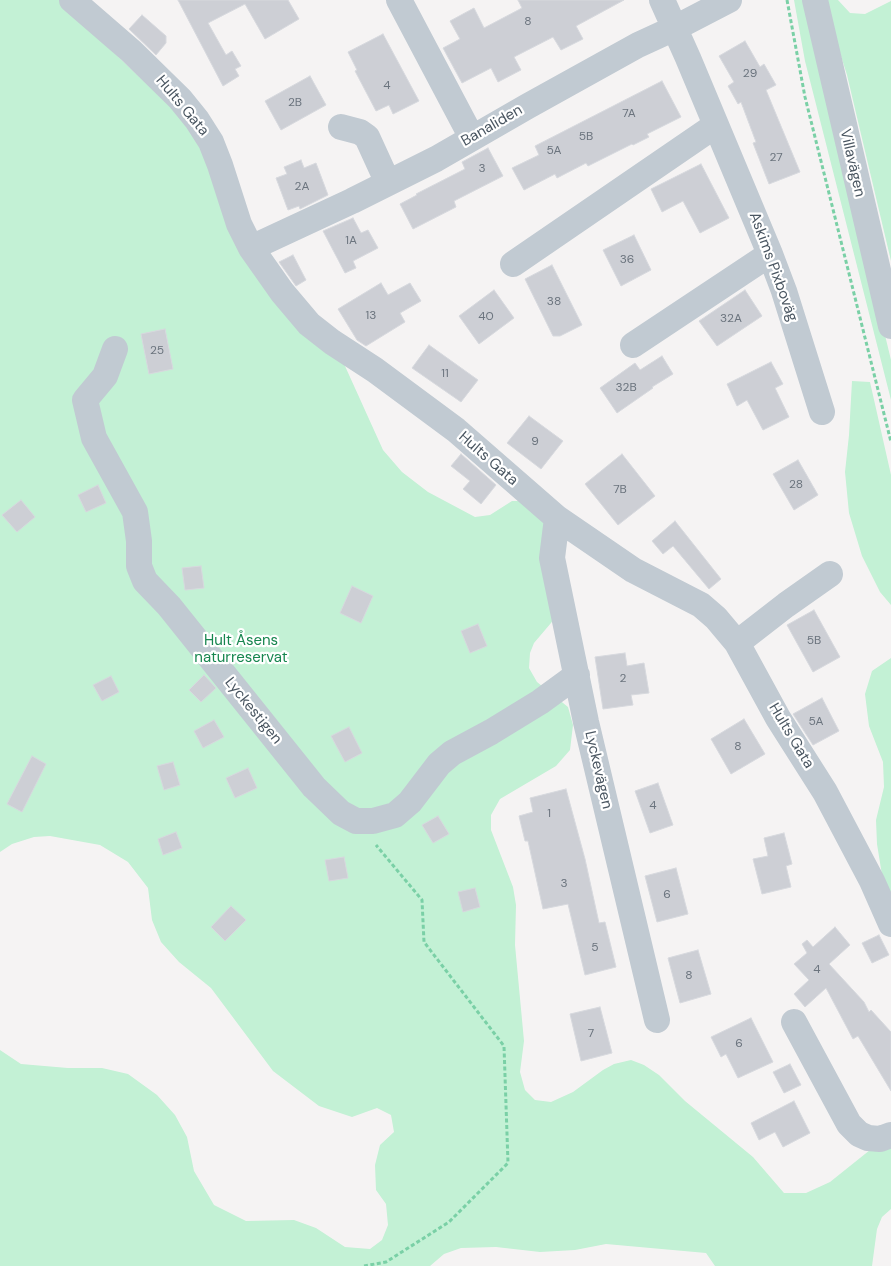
<!DOCTYPE html>
<meta charset="utf-8">
<style>
body{margin:0}
canvas{display:block;background:#f5f3f3}
</style>
<canvas width="891" height="1266"></canvas>
<script>
const c = document.querySelector('canvas').getContext('2d');
c.lineJoin = 'round';
function paint(path, color) { c.fillStyle = color; c.fill(path, 'evenodd'); }
const shape = rows => new Path2D(rows.map(r => 'M' + r).join(''));
function stroke(path, color, width, dash) { c.strokeStyle = color; c.lineWidth = width; c.lineCap = dash ? 'butt' : 'round'; c.setLineDash(dash || []); c.stroke(path); }
function write(font, color, halo, rows, align = 'center') {
  c.font = font + ' "DM Sans",sans-serif'; c.lineWidth = 4.5; c.setLineDash([]); c.textBaseline = 'middle'; c.strokeStyle = halo; c.fillStyle = color; for (const [text, x, y, turn = 0] of rows) {
    c.save(); c.translate(x, y); c.rotate((+turn || 0) * Math.PI / 180); c.textAlign = isNaN(turn) ? turn : align; if (halo) c.strokeText(text, 0, 0); c.fillText(text, 0, 0); c.restore();
  }
}
const green = shape([
 [0,0,59,0,178,114,345,366,383,450,402,472,428,492,475,517,490,515,512,501,520,501,547,522,562,607,551,623,534,643,530,653,529,668,537,682,568,707,573,725,570,750,556,766,500,799,491,815,491,830,513,887,516,905,515,945,524,1041,520,1072,525,1090,535,1100,551,1102,573,1092,603,1070,614,1064,631,1060,644,1065,659,1075,685,1101,753,1157,784,1193,806,1193,830,1182,870,1150,891,1142,891,1209,882,1217,877,1229,872,1266,715,1266,706,1253,606,1244,575,1250,540,1252,496,1247,461,1248,444,1254,430,1266,0,1266,0,1050,21,1064,68,1068,102,1068,128,1074,157,1095,175,1115,187,1137,194,1171,214,1205,246,1221,294,1220,316,1228,345,1247,370,1249,382,1240,388,1225,386,1204,376,1190,375,1165,380,1145,394,1132,391,1115,377,1108,352,1117,319,1106,273,1071,211,988,179,962,161,942,152,920,148,888,128,862,100,845,50,836,34,837,12,844,0,852],
 [794,0,804,0,891,360,891,400,805,61],
 [825,0,838,0,850,13,865,14,891,1,891,261,847,75,828,15],
 [852,381,870,382,891,475,891,605,880,592,862,556,849,513,845,472,849,435],
 [891,658,891,910,882,875,877,844,876,820,884,787,883,762,869,726,865,694,872,671]
]);
const building = shape([
 [178,0,288,0,299,19,265,39,245,4,208,23,226,55,232,51,241,66,235,69,239,76,223,86,178,0],
 [518,0,624,0,576,26,583,39,561,50,553,37,514,57,521,70,498,82,491,68,462,83,443,48,460,39,450,21,474,8,484,28,522,8,518,0],
 [142,15,166,36,166,43,156,55,129,29,142,15],
 [383,34,419,101,393,114,389,105,376,111,355,71,357,70,348,52,383,34],
 [745,41,760,67,764,64,776,85,766,90,800,172,769,184,753,143,756,142,741,102,738,104,728,86,734,82,719,56,745,41],
 [310,76,326,105,281,130,265,101,310,76],
 [662,81,681,117,647,134,649,137,633,145,632,144,588,166,586,163,557,178,555,174,524,190,512,168,539,155,535,146,662,81],
 [488,148,503,176,454,201,456,207,413,229,400,204,417,195,416,194,465,169,462,162,488,148],
 [301,160,304,168,316,163,328,195,300,209,299,206,288,210,276,178,287,174,284,167,301,160],
 [701,164,729,218,700,233,683,201,662,212,651,189,701,164],
 [353,218,361,233,368,230,378,248,353,261,356,268,345,273,323,231,353,218],
 [634,235,651,270,621,286,603,250,634,235],
 [293,255,306,280,296,286,279,262,293,255],
 [552,265,582,325,560,336,553,336,525,279,552,265],
 [381,283,388,295,410,283,421,301,400,313,405,322,366,346,357,340,338,309,381,283],
 [494,290,514,318,479,344,459,316,494,290],
 [745,290,762,316,717,346,699,321,745,290],
 [165,329,173,369,149,374,141,334,165,329],
 [429,345,478,380,461,402,412,368,429,345],
 [662,356,673,374,652,387,653,388,617,413,600,388,635,363,640,370,662,356],
 [771,362,783,384,775,388,789,417,763,430,747,400,737,406,727,384,771,362],
 [529,416,563,441,541,469,507,443,529,416],
 [461,454,496,485,481,504,463,489,470,481,451,466,461,454],
 [622,454,655,496,618,525,585,484,622,454],
 [798,460,818,495,794,510,773,474,798,460],
 [98,485,106,503,86,512,78,495,98,485],
 [21,500,35,517,17,532,2,515,21,500],
 [675,521,721,579,709,589,673,546,663,554,652,541,675,521],
 [201,566,204,588,185,590,182,568,201,566],
 [352,586,373,596,361,623,340,613,352,586],
 [814,610,840,657,813,672,787,625,814,610],
 [478,624,487,646,470,653,461,631,478,624],
 [625,653,627,666,644,663,649,693,631,695,633,705,603,709,595,657,625,653],
 [204,675,216,688,201,702,189,690,204,675],
 [111,676,119,692,102,701,93,685,111,676],
 [822,698,839,731,813,745,793,714,822,698],
 [744,719,765,754,731,774,711,739,744,719],
 [214,720,224,737,203,748,194,731,214,720],
 [349,727,362,753,345,762,331,736,349,727],
 [32,756,46,764,22,812,7,804,32,756],
 [173,762,180,785,164,790,157,766,173,762],
 [248,768,257,788,235,798,226,778,248,768],
 [658,783,673,825,650,833,635,791,658,783],
 [566,789,585,859,599,923,605,922,616,967,585,975,568,904,543,909,528,841,525,841,519,816,533,812,530,798,566,789],
 [438,816,449,834,433,843,422,825,438,816],
 [176,832,182,848,163,855,158,839,176,832],
 [784,833,792,864,786,866,791,887,762,894,753,859,768,856,764,838,784,833],
 [344,857,348,878,329,881,325,860,344,857],
 [676,868,688,914,657,922,645,876,676,868],
 [475,888,480,907,463,912,458,892,475,888],
 [231,906,246,920,225,941,211,927,231,906],
 [835,927,850,945,829,964,864,1002,869,1012,871,1010,891,1032,891,1091,858,1036,853,1039,826,988,805,1007,794,994,809,980,794,964,807,953,802,944,807,940,813,947,835,927],
 [879,935,889,955,872,963,862,943,879,935],
 [698,950,711,994,680,1003,668,958,698,950],
 [600,1007,612,1053,581,1061,570,1014,600,1007],
 [751,1018,773,1062,738,1078,726,1054,721,1057,711,1037,751,1018],
 [790,1064,801,1085,784,1093,773,1072,790,1064],
 [794,1101,810,1133,783,1147,775,1132,759,1140,751,1123,794,1101]
]);
const path = shape([
 [787,0,805,97,891,442],
 [364,1266,386,1262,449,1222,508,1163,504,1046,424,942,422,900,376,845]
]);
const minor = shape([
 [72,0,131,51,180,99,197,120,211,142,220,165,239,224,251,248,282,292,309,324,332,342,375,370,456,430,557,518,633,570,701,605,716,618,737,643,778,718,825,792,872,881,891,924],
 [399,0,472,138],
 [662,0,688,58,770,254,784,291,822,412],
 [815,0,891,326],
 [341,127,360,132,367,137,388,183],
 [251,248,352,201,436,159,528,106,638,45,675,28,729,0],
 [513,264,716,125],
 [633,345,770,254],
 [115,349,105,376,85,400,94,438,135,512,139,541,139,566,145,581,169,606,314,787,341,813,356,821,373,821,395,815,410,802,439,764,452,753,491,732,540,702,577,675],
 [557,518,552,558,586,722,657,1020],
 [737,643,786,605,830,574],
 [794,1022,849,1124,859,1134,868,1138,880,1139,891,1135]
]);
const numberNames = [
 ["8",528,22],
 ["29",750,74],
 ["4",387,86],
 ["2B",295,103],
 ["7A",629,114],
 ["5B",586,137],
 ["5A",554,151],
 ["27",776,158],
 ["3",482,169],
 ["2A",302,187],
 ["1A",351,241],
 ["36",627,260],
 ["38",554,302],
 ["13",371,316],
 ["40",486,317],
 ["32A",731,319],
 ["25",157,351],
 ["11",445,374],
 ["32B",626,388],
 ["9",535,442],
 ["28",796,485],
 ["7B",620,490],
 ["5B",814,641],
 ["2",623,679],
 ["5A",816,722],
 ["8",738,747],
 ["4",653,806],
 ["1",549,814],
 ["3",564,884],
 ["6",667,895],
 ["5",595,948],
 ["4",817,970],
 ["8",689,976],
 ["7",591,1034],
 ["6",739,1044]
];
const streetNames = [
 ["Hults Gata",182,106,50],
 ["Banaliden",492,126,-30],
 ["Villavägen",852,163,77],
 ["Askims Pixboväg",773,267,70],
 ["Hults Gata",488,459,41],
 ["Lyckestigen",253,711,51],
 ["Hults Gata",791,736,59],
 ["Lyckevägen",598,770,77]
];
const parkNames = [
 ["Hult Åsens",241,641],
 ["naturreservat",241,658]
];
paint(green, '#c3f1d5');
paint(building, '#cdcfd5');
stroke(building, '#d7d9de', 1);
stroke(path, '#7ad0a6', 3, [4, 2.5]);
stroke(minor, '#c1cad2', 26);
write('12px', '#6b747e', null, numberNames);
write('15px', '#4a5661', '#fff', streetNames);
write('15px', '#17864f', '#fff', parkNames);
</script>
